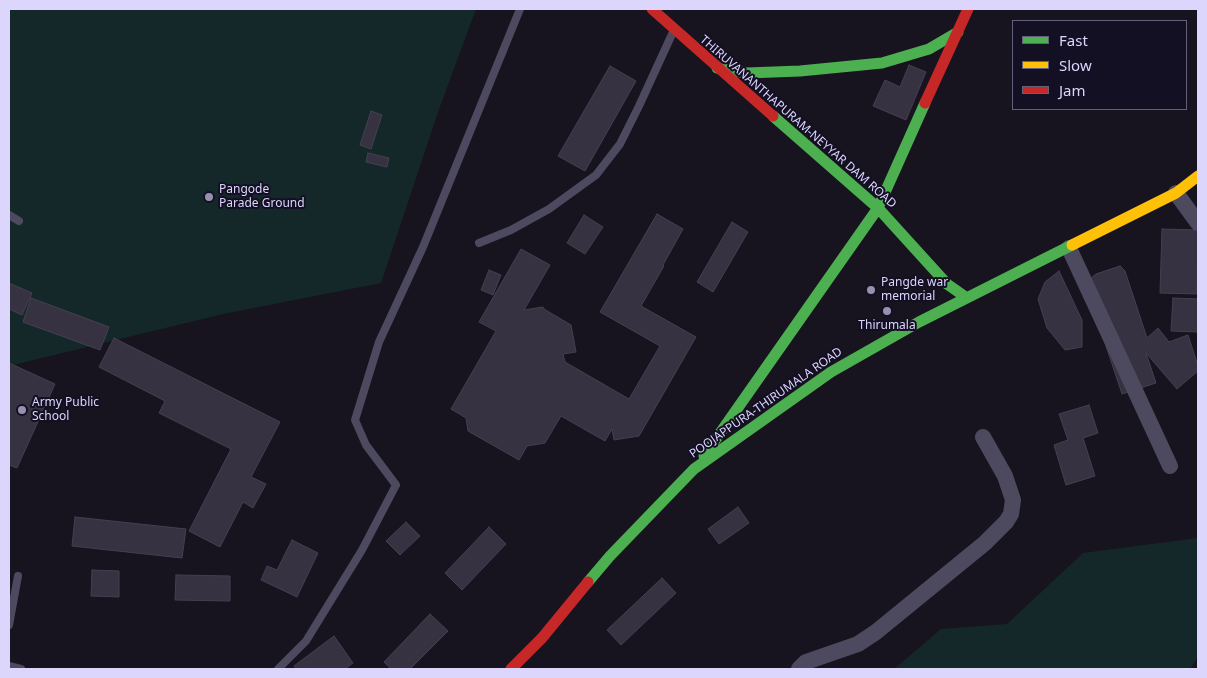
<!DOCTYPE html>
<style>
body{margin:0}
#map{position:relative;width:1207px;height:678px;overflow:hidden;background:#17141f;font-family:"Noto Sans",sans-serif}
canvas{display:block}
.frame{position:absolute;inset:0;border:10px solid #dcd5fc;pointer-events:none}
.legend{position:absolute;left:1012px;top:20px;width:175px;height:90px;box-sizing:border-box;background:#141023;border:1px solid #645f7a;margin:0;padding:6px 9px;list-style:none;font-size:15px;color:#dcd5fc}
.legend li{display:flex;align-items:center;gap:10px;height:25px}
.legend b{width:25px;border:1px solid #645f7a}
</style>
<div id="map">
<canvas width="1207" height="678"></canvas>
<div class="frame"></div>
<ul class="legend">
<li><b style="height:6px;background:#4caf50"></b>Fast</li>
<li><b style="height:6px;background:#ffc107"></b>Slow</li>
<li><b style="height:6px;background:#c62828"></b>Jam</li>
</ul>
</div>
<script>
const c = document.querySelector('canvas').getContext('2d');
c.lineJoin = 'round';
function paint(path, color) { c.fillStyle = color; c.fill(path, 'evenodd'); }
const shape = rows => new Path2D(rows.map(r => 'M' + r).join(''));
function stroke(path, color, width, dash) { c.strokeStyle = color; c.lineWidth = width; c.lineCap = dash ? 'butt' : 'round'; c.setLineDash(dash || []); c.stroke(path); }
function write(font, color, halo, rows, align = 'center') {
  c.font = font + ' "Noto Sans",sans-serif'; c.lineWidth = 4; c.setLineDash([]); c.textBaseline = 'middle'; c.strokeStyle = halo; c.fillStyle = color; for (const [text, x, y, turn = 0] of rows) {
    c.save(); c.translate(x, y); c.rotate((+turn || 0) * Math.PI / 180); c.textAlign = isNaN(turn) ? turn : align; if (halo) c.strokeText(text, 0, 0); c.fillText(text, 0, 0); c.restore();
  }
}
const green = shape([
 [9,9,476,9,438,112,381,283,223,314,9,366],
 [1198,538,1198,657,1190,669,894,669,941,629,1007,624,1083,553]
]);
const building = shape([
 [909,65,926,72,906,120,873,106,885,80,900,87,909,65],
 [610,66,636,81,585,171,558,156,610,66],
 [371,111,382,115,371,149,360,145,371,111],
 [368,153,389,158,387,167,366,162,368,153],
 [657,214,683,229,663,265,664,266,641,306,696,337,639,436,614,440,612,429,605,441,561,416,545,443,527,446,519,460,468,431,466,418,451,409,496,331,479,322,521,249,550,265,524,310,543,307,544,309,571,325,576,352,563,354,565,362,629,399,660,346,600,312,657,214],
 [584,215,603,227,585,254,567,243,584,215],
 [732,222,748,232,713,292,697,282,732,222],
 [1162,229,1198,230,1197,294,1160,293,1162,229],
 [1120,266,1125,271,1147,338,1158,328,1169,342,1188,335,1198,366,1198,371,1178,388,1177,389,1146,353,1156,383,1122,394,1085,283,1096,274,1120,266],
 [489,270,501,275,493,295,481,290,489,270],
 [1059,271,1082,320,1082,347,1065,350,1047,328,1038,299,1045,282,1059,271],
 [9,283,32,293,22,315,9,309,9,283],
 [31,298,109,327,100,350,23,322,31,298],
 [1173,298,1198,299,1198,332,1171,331,1173,298],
 [114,338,280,422,251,477,266,484,253,508,243,502,220,547,189,531,231,449,159,413,165,401,99,367,114,338],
 [9,363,55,384,17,468,9,465,9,363],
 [1089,405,1098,433,1083,438,1095,476,1066,485,1054,445,1068,440,1059,414,1089,405],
 [738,507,749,523,719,544,708,529,738,507],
 [75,517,186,529,182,558,72,546,75,517],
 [406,522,420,536,400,555,386,541,406,522],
 [489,527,506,544,462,590,445,573,489,527],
 [292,540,318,553,297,597,261,580,267,566,277,570,292,540],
 [92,570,119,571,119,597,91,596,92,570],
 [176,575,230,576,230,601,175,600,176,575],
 [662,578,676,593,621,645,607,630,662,578],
 [430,614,448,631,410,669,391,669,384,662,430,614],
 [334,636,353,663,345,669,296,669,294,666,334,636]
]);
const lane = shape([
 [9,215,19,221],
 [479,243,511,230,549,209,596,175,620,144,639,106,673,32],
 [9,625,18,576],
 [9,666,21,669],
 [278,669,306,641,362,550,396,485,366,445,355,420,379,342,423,247,520,9]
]);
const street = shape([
 [1176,193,1198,223],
 [1069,248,1170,466],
 [799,669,806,662,858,644,876,632,985,543,1006,522,1011,514,1013,500,1005,476,983,437]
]);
const fast = shape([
 [717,68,747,73,800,71,882,63,929,49,958,32],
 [773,116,878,208,947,284,967,298],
 [704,456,878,208,925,103],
 [588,582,610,556,694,469,831,372,919,322,1072,245]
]);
const slow = shape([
 [1072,245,1176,193,1198,176]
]);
const jam = shape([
 [652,9,773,116],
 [925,103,968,9],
 [511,669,542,638,588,582]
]);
const markers = [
 [209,197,5,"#9791af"],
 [871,290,5,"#9791af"],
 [887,311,5,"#9791af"],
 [22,410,5,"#9791af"]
];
const streetNames = [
 ["THIRUVANANTHAPURAM-NEYYAR DAM ROAD",798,122,41],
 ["POOJAPPURA-THIRUMALA ROAD",766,403,-35]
];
const poiNames = [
 ["Pangode",219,190],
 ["Parade Ground",219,204],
 ["Pangde war",881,283],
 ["memorial",881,297],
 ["Thirumala",887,326,"center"],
 ["Army Public",32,403],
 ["School",32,417]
];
paint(green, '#14282a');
paint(building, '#363241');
stroke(building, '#444052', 1);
stroke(lane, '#4d4a5f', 8);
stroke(street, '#4d4a5f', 16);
stroke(fast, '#4caf50', 11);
stroke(slow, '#ffc107', 11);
stroke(jam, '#c62828', 11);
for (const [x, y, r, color] of markers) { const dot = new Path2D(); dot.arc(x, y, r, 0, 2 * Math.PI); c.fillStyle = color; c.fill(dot); stroke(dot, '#141023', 2); }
write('12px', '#dcd5fc', '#141023', streetNames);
write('12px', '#dcd5fc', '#141023', poiNames, 'left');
</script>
